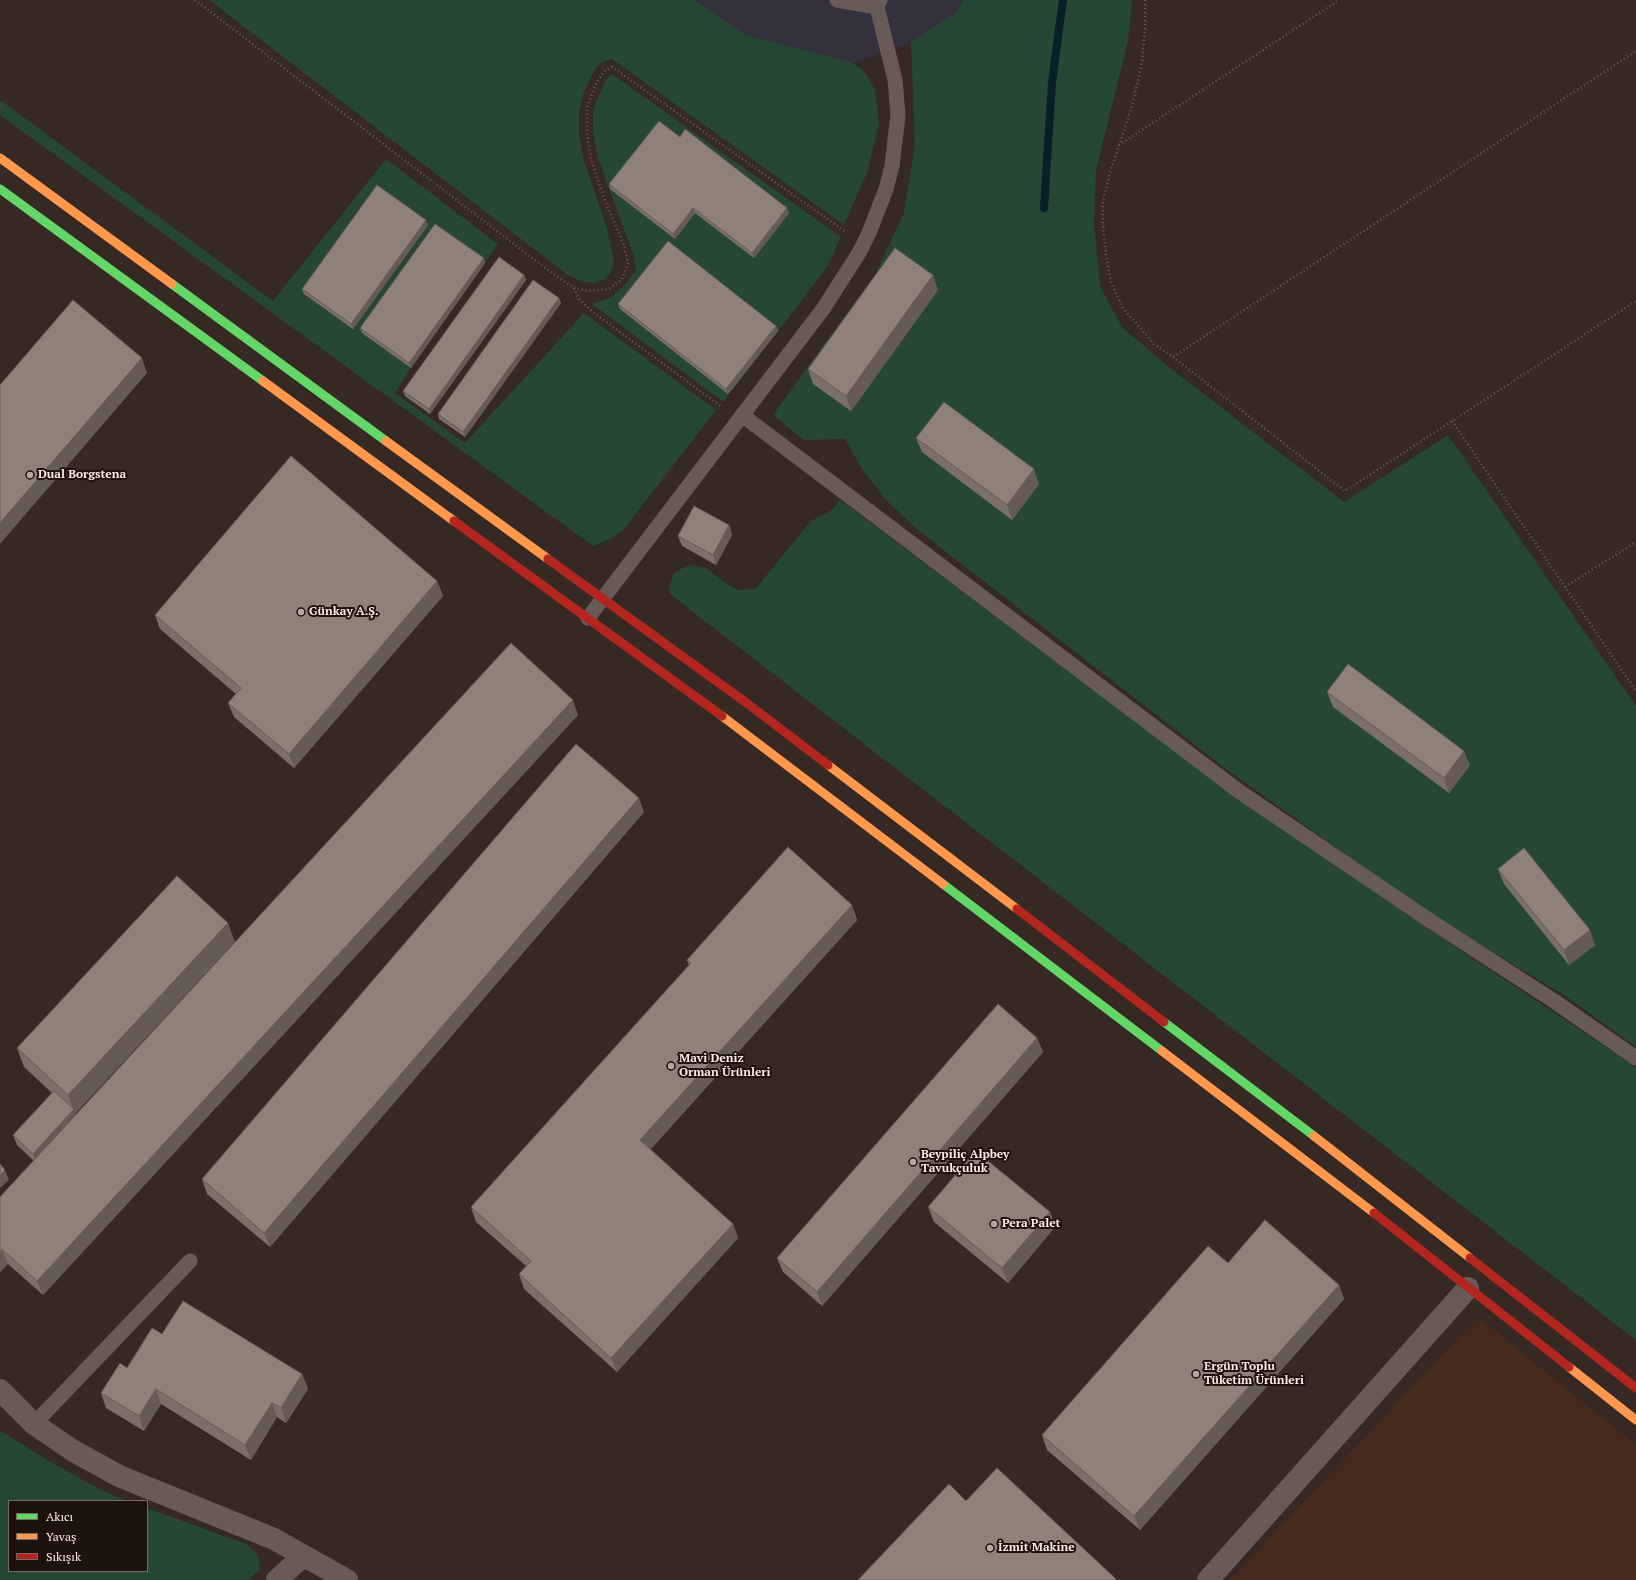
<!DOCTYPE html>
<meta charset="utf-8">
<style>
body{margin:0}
#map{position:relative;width:1636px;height:1580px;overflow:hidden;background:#362823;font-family:"PT Serif",serif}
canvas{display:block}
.legend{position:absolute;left:8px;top:1500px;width:140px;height:72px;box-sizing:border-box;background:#1d120d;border:1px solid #776964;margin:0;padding:5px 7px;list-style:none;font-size:12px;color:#fdece6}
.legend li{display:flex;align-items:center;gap:8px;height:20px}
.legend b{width:20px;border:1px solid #776964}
</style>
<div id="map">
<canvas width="1636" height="1580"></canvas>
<ul class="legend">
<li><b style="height:5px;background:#63d668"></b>Akıcı</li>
<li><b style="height:5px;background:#ff974d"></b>Yavaş</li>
<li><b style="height:5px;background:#b3261e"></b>Sıkışık</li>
</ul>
</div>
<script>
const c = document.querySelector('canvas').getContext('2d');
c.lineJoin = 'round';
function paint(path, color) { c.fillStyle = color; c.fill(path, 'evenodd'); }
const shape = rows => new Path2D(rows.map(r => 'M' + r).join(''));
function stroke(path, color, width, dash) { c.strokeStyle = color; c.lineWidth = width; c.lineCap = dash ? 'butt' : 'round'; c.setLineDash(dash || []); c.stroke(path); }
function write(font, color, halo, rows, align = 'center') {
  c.font = font + ' "PT Serif",serif'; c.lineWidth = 4; c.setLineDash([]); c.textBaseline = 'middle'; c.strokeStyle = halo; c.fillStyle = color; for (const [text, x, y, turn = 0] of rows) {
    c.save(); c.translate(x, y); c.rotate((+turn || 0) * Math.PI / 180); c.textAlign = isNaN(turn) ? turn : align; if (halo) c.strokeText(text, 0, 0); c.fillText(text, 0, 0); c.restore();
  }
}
const commercial = shape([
 [693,0,963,0,954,14,911,42,854,63,746,35]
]);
const built = shape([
 [1478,1317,1636,1445,1636,1580,1230,1580]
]);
const green = shape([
 [209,0,693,0,746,35,854,63,866,74,875,90,879,124,867,173,844,225,612,59,603,61,596,68,584,91,579,112,579,136,584,161,607,228,614,263,610,273,604,280,593,283,580,281,568,275],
 [963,0,1132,0,1128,41,1096,170,1094,224,1100,286,1122,327,1165,364,1344,502,1448,435,1636,706,1636,1047,1567,997,1425,911,1226,769,918,530,885,499,862,469,845,439,804,440,773,415,876,273,904,213,915,145,911,42,954,14],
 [612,74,841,237,828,265,813,286,723,402,592,304,612,297,629,280,636,269,634,257,598,158,593,130,593,110,606,79],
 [0,100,273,301,386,159,498,244,411,368,395,393,465,443,584,313,716,410,624,529,610,539,593,546,0,115],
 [840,500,1232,794,1412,918,1636,1067,1636,1340,675,598,669,592,671,581,675,572,689,565,707,568,724,582,738,590,755,589,811,521,832,510],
 [1,1431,49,1461,103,1491,128,1501,9,1501,9,1571,147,1571,147,1508,246,1544,258,1555,260,1569,249,1580,0,1580,0,1432]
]);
const stream = shape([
 [1044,208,1052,82,1063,0]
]);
const path = shape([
 [195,0,548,270,574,288,589,291,609,289,622,279,628,263,623,243,604,198,591,159,587,133,587,107,594,88,603,72,612,67,846,232],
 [1145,0,1145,27,1142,63,1132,106,1109,176,1103,201,1103,227,1106,256,1111,282,1122,307,1154,344,1173,357,1636,51],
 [1119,145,1339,0],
 [574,288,579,299,594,313,722,407],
 [1173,357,1345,491,1636,301],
 [1452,421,1636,691],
 [1565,587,1636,542]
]);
const lane = shape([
 [837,0,877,7,880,0],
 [742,415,1240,792,1429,920,1554,1001,1636,1058],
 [588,618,823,309,859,253,869,233,886,189,892,166,898,115,895,80,877,7],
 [34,1424,190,1261]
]);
const street = shape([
 [0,1390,34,1424,72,1450,119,1476,274,1539,347,1580],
 [277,1580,303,1556],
 [1208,1580,1468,1288]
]);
const fast = shape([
 [0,189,263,381],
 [172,284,386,441],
 [943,884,1162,1051],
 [1164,1022,1314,1136]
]);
const slow = shape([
 [0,158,172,284],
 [263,381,454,521],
 [386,441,548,559],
 [722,716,943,884],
 [828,765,1017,909],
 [1162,1051,1374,1213],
 [1314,1136,1470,1258],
 [1569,1367,1636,1420]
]);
const jam = shape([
 [454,521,722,716],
 [548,559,748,704,828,765],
 [1017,909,1164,1022],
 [1374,1213,1569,1367],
 [1470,1258,1636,1388]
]);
const wall = shape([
 [680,137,789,213,754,258,695,213,675,239,610,189,609,184],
 [428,225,353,329,304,294,302,289],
 [485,263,411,368,362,333,360,328],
 [524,275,526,280,430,414,405,396,403,391],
 [938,290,851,411,813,384,808,369],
 [559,298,561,303,465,437,439,419,438,414],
 [618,304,776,326,778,331,728,394,620,309],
 [916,438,1039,484,1012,520,922,452],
 [729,525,732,535,716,565,682,546,678,536],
 [437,581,443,596,294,768,234,717,228,703,236,694,160,629,155,615],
 [1327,692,1470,765,1449,793,1333,707],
 [578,715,43,1295,8,1264,0,1272,0,1197,34,1161,17,1145,13,1135,52,1093,24,1067,17,1048,177,876,75,1114,76,1115],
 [644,812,270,1247,207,1194,202,1179],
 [1498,869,1595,945,1569,965,1504,884],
 [852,905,857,920,650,1150,733,1224,738,1238,617,1372,524,1289,519,1274,526,1266,476,1222,471,1207,689,965,687,960],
 [1037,1038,1043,1052,822,1306,783,1272,777,1258],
 [928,1207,1050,1212,1055,1227,1008,1283,934,1222],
 [1228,1263,1339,1285,1344,1299,1140,1530,1047,1450,1042,1435],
 [162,1334,302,1374,308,1389,286,1423,277,1417,251,1460,161,1404,144,1431,106,1408,101,1393]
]);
const shadedWall = shape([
 [693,208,695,213,675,239,673,234],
 [787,208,789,213,754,258,752,253],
 [426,220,428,225,353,329,351,324],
 [484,258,485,263,411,368,409,363],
 [524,275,526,280,430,414,429,409],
 [933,275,938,290,851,411,846,396],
 [559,298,561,303,465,437,463,432],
 [776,326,778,331,728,394,726,389],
 [142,358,147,373,0,544,0,523],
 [1034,469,1039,484,1012,520,1007,505],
 [729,525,732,535,716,565,713,555],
 [437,581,443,596,294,768,289,754],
 [573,700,578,715,43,1295,37,1281],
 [1464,751,1470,765,1449,793,1444,778],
 [639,798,644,812,270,1247,264,1233],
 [852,905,857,920,645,1155,640,1140],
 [228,923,235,942,75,1114,77,1119,37,1164,33,1154,73,1109,68,1095],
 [1590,930,1595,945,1569,965,1564,950],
 [1037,1038,1043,1052,822,1306,817,1292],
 [5,1170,9,1180,0,1188,0,1175],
 [1050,1212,1055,1227,1008,1283,1002,1268],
 [733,1224,738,1238,617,1372,611,1358],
 [2,1249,8,1264,0,1272,0,1252],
 [1339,1285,1344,1299,1140,1530,1134,1516],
 [302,1374,308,1389,286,1423,281,1408],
 [156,1389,161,1404,144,1431,139,1416],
 [272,1403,277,1417,251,1460,245,1445]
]);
const building = shape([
 [659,121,680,137,685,129,787,208,752,253,693,208,673,234,609,184,659,121],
 [377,185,426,220,351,324,302,289,377,185],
 [435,224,484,258,409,363,360,328,435,224],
 [668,241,776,326,726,389,618,304,668,241],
 [895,248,933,275,846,396,808,369,895,248],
 [499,257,524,275,429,409,403,391,499,257],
 [533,280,559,298,463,432,438,414,533,280],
 [73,300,142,358,0,523,0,385,73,300],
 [944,402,1034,469,1007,505,916,438,944,402],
 [291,456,437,581,289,754,228,703,241,688,155,615,291,456],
 [694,506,729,525,713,555,678,536,694,506],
 [511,643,573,700,37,1281,2,1249,0,1252,0,1197,511,643],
 [1348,664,1464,751,1444,778,1327,692,1348,664],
 [576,744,639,798,264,1233,202,1179,576,744],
 [788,847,852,905,640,1140,733,1224,611,1358,519,1274,531,1261,471,1207,691,963,687,960,788,847],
 [1524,848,1590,930,1564,950,1498,869,1524,848],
 [177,876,228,923,68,1095,17,1048,177,876],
 [998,1004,1037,1038,817,1292,777,1258,998,1004],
 [54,1091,74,1109,33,1154,13,1135,54,1091],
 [976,1151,1050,1212,1002,1268,928,1207,976,1151],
 [0,1164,5,1170,0,1175,0,1164],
 [1265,1220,1339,1285,1134,1516,1042,1435,1208,1246,1228,1263,1265,1220],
 [183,1301,302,1374,281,1408,272,1403,245,1445,156,1389,139,1416,101,1393,120,1363,127,1368,152,1328,162,1334,183,1301],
 [997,1468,1116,1579,1115,1580,858,1580,949,1484,966,1501,997,1468]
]);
const markers = [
 [30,475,4,"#b7a7a2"],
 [301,612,4,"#b7a7a2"],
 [671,1066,4,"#b7a7a2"],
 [913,1162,4,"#b7a7a2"],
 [994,1224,4,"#b7a7a2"],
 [1196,1374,4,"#b7a7a2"],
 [990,1548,4,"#b7a7a2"]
];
const poiNames = [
 ["Dual Borgstena",38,475],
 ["Günkay A.Ş.",309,612],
 ["Mavi Deniz",679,1059],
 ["Orman Ürünleri",679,1073],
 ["Beypiliç Alpbey",921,1155],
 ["Tavukçuluk",921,1169],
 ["Pera Palet",1002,1224],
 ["Ergün Toplu",1204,1367],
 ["Tüketim Ürünleri",1204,1381],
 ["İzmit Makine",998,1548]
];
paint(commercial, '#34303e');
paint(built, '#462a1e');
paint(green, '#264734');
stroke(stream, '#081e2b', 8);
stroke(path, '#685d59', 2.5, [1, 3]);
stroke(lane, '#685a56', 15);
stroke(street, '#685a56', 22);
stroke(fast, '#63d668', 9);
stroke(slow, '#ff974d', 9);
stroke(jam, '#b3261e', 9);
paint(wall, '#7c6f67');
paint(shadedWall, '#655a54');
paint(building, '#908178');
stroke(building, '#655a54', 1);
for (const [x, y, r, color] of markers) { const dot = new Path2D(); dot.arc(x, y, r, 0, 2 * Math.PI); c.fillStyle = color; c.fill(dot); stroke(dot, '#1d120d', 1.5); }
write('bold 12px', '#fdece6', '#1d120d', poiNames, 'left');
</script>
